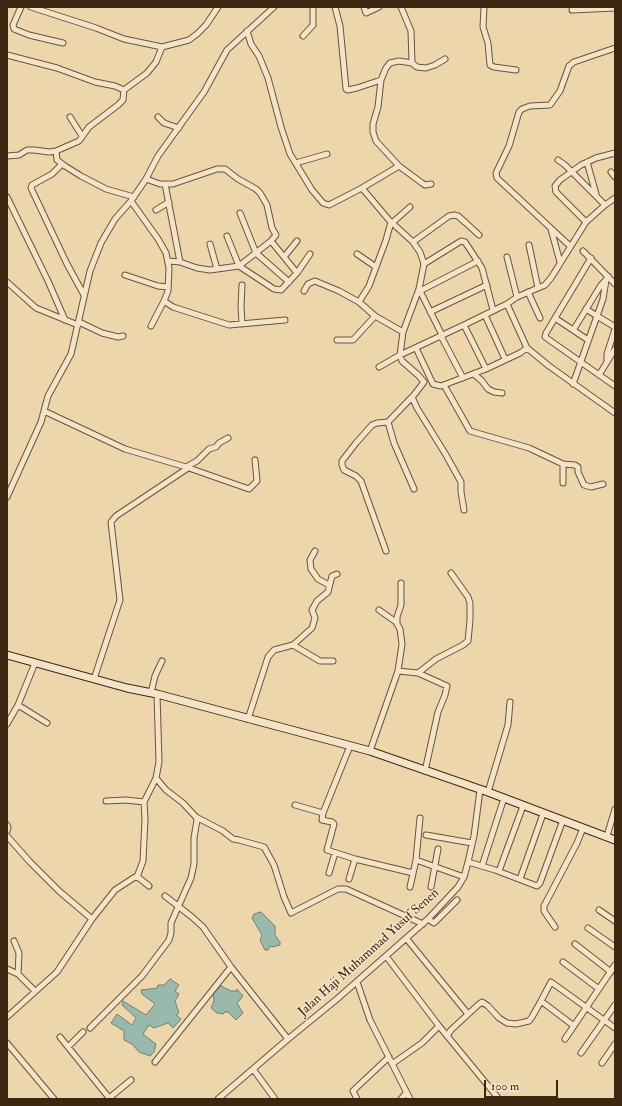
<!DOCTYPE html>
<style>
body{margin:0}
#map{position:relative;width:622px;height:1106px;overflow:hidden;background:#edd6ac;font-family:"IM FELL Double Pica",serif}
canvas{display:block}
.frame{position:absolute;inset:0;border:8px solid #3e2711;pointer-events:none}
.scale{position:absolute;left:484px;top:1080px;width:74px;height:18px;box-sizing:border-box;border:2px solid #3e2711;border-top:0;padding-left:5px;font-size:12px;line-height:14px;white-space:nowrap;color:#3e2711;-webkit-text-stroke:3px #f3e4c9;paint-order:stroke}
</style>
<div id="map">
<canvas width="622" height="1106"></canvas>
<div class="frame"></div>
<div class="scale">100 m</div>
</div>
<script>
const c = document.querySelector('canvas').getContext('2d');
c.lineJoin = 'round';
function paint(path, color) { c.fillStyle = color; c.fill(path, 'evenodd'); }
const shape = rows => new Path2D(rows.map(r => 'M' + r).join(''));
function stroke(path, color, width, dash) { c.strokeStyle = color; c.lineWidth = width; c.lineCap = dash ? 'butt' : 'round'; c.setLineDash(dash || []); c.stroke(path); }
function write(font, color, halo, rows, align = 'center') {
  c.font = font + ' "IM FELL Double Pica",serif'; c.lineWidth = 3; c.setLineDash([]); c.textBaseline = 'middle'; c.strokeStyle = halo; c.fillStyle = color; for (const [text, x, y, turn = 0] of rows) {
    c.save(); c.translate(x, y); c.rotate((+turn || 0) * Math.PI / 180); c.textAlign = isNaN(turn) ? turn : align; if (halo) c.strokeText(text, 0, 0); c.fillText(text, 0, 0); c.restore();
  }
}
const water = shape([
 [261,912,275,926,275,935,280,942,280,945,272,947,270,946,268,950,265,950,260,940,262,935,252,918,254,914,261,912],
 [170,979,179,985,175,991,179,994,175,1001,179,1013,176,1015,181,1019,173,1028,168,1023,154,1028,149,1025,143,1034,156,1044,154,1052,150,1056,139,1052,132,1044,124,1040,124,1031,111,1023,117,1014,132,1025,136,1018,122,1005,123,1001,146,1015,155,1004,142,994,141,990,157,988,158,985,164,985,170,979],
 [221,986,231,991,237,991,237,989,243,996,237,1003,243,1013,236,1020,228,1012,225,1012,223,1014,217,1013,211,1008,214,1001,213,993,221,986]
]);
const street = shape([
 [21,7,13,25,14,29,29,35,63,43],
 [31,7,96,28,124,39,162,47,189,40,197,34,206,25,218,7],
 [335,7,340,26,346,89,348,90,357,88,381,80],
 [364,7,366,13,379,7],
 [484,7,483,27,488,43,490,65,494,67,516,70],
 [572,10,615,8],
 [247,31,251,44,259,56,268,78,281,127,290,154,312,190,323,203,329,205,362,188,399,166,376,141,373,132,373,124,378,107,381,80,386,68,390,63,399,61,412,63,411,31,401,7],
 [303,36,313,25,313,7],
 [7,55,57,68,95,82,115,86,124,90],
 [412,63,417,67,426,68,435,65,445,59],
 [70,117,82,136],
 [158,117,164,123,179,128],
 [56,151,57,160,65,166,81,176,106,189,134,197],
 [7,156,19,155,27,150,34,150,49,152,56,151,79,141,89,127,118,105,123,100,124,90,147,73,156,62,162,47],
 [558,160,565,165,605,205],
 [587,162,596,194],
 [296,163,327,154],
 [62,164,52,174,32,185,31,188,67,264,84,295],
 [399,166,422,183,425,185,431,184],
 [611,172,615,177],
 [146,179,160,184,173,184,217,169,225,169,238,179,256,189,260,193,267,205,272,228,276,235,271,241,239,266,210,270,197,268,180,262,168,261],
 [165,184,180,262],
 [362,188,389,220,413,242,420,252,424,264,419,289,403,332,400,355,402,361,418,375,424,382,414,395,388,422,377,423,372,425,356,443,342,461,342,465,344,470,356,476,361,481,386,551],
 [7,197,48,281,65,320],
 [131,201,158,239,166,253,169,268,168,291,164,301,151,326],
 [156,210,169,202],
 [240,213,256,253,289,282],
 [586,222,556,192,555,186,560,180,581,165,596,158,615,153],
 [392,223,410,207],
 [551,229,560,262],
 [227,236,239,266,274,289,281,290,297,273,271,241],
 [413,242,449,216,454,215,458,216,466,223,479,235],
 [210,244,217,269],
 [529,245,538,288],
 [570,246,497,178,496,173,509,146,519,112,522,109,530,106,550,105,560,91,569,66,574,62,615,48],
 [583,251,615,284],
 [357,254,376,267],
 [284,257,297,241],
 [507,257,517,297],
 [591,258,546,333,545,337,615,386],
 [424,264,461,241,465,242,482,268,493,310],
 [297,273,310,254],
 [125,275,158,286,168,287],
 [608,276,606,280,603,299,597,316,615,327],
 [7,282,36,308,78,325],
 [419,289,442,335],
 [304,291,308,284,315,281,339,291,359,302,375,316,403,332],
 [420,291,478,261],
 [528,292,540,318],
 [164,301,173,307,229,325,285,320],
 [359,302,369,286,386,240,391,222],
 [430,312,487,285],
 [485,315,505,359],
 [555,318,588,340],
 [79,322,102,333,118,337,123,336],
 [242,324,241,306,242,285],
 [464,325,486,369],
 [574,329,601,285,606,280],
 [441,336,463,378],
 [337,340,353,340,375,316],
 [416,348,433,384,441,386,486,369,520,353,527,348,507,304],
 [527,348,549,366,615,413],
 [607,362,607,354,615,329],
 [379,367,400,355,464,325,507,304,517,297,545,285,551,278,586,222,605,205,615,198],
 [474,374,482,381,488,389,494,392,502,393],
 [599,375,615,349],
 [573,384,597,316,586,309],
 [444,385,470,431,529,448,563,464,575,465,578,467,578,472,584,485,591,487,603,484],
 [412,397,417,408,446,455,461,482,461,492,464,510],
 [44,411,125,449,186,467,249,489,257,481,255,460],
 [388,422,394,443,414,489],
 [186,467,197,461,209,449,216,447,219,443,228,438],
 [563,483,563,464],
 [7,497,41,422,48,396,71,354,90,271,101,243,115,219,131,201,146,179,158,156,204,92,227,50,274,7],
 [315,551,310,560,311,569,318,579,329,585],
 [397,624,397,617,401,605,401,583],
 [293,645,320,661,333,661],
 [398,671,418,673,436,659,463,645,468,641,470,620,470,603,468,597,451,573],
 [418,673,447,686,445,695,438,712,425,771],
 [94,679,120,600,111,522,116,516,188,468],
 [151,693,155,676,162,661],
 [18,705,47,723],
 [248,719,268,657,274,650,293,645,312,628,315,618,312,610,317,601,328,592,332,576,337,574],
 [7,724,18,705,35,663],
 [350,746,323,813,322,820,332,822,334,824,327,850,355,859,413,873],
 [370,751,398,671,402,644,400,629,396,622,379,610],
 [488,792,508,725,510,702],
 [106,801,126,800,144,802],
 [295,805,323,813],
 [196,817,223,831,233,839,239,840,264,847,274,865,284,897,291,913,338,889,346,889,423,924],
 [7,825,8,827,7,831],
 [426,835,472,843],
 [7,836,30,862,59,891,92,919],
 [607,836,615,809],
 [416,860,464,877],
 [468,862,495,870,537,886,540,883,563,820],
 [482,866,504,798],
 [499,871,523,806],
 [329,873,335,853],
 [137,877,143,861,145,819,144,802,156,778,159,762,157,694],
 [349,879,355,859],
 [520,879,543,814],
 [410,887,416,860,420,818],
 [431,887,438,849],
 [165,896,192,917,203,927,231,967,288,1039],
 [599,910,615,921],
 [428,919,434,923,457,900],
 [555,927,544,911,544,906,577,843,583,828],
 [588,928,615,947],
 [406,938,468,1014],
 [14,941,19,953,18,974,35,991],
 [575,944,611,972],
 [386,956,439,1026,499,1099],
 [563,962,599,989],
 [7,969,18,974],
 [357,982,370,1020,410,1099],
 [541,1001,574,1026],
 [7,1017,57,972,92,919,115,890,135,877,139,878,149,886],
 [90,1028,142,976,169,940,171,933,171,923,191,878,194,864,194,838,197,820,196,817,183,803,166,790,156,778],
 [447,1036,451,1030,478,1005,482,1002,488,1006,499,1018,507,1023,516,1024,529,1021,532,1017,541,1001,551,982,615,1028],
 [60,1037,110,1099],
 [565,1039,615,965],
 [7,1043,54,1099],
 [68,1047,83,1032],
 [581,1053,615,1005],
 [155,1062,231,967],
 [602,1063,615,1044],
 [392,1064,422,1043,439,1026],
 [253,1069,275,1099],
 [108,1099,131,1080],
 [218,1099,288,1039,337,999,428,919,458,887,464,877,468,862,474,836,480,790],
 [357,1099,353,1091,356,1088,389,1057],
 [401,1099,406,1093]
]);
const secondary = shape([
 [7,655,127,688,157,694,370,751,488,792,615,840]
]);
const streetNames = [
 ["Jalan Haji Muhammad Yusuf Senen",369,953,-42]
];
paint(water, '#99b9ad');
stroke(water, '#757f6f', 1);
stroke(street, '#6a5338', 7);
stroke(secondary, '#3e2711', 9);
stroke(street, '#f3e4c9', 5);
stroke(secondary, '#f3e4c9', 7);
write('13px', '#3e2711', '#f3e4c9', streetNames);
</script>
